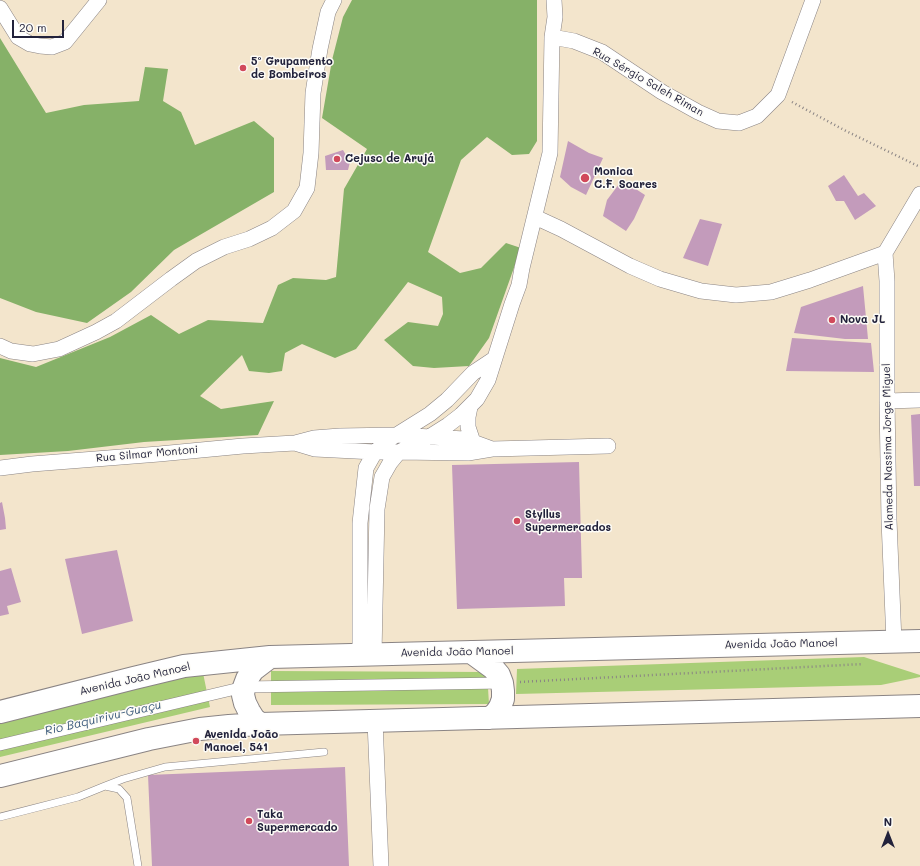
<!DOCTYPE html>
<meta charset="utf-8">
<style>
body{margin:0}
#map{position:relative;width:920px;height:866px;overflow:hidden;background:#f3e5cc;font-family:Mali,sans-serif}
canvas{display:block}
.north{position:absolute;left:868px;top:814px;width:40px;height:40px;-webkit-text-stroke:3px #fdfcf7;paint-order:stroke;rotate:0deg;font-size:11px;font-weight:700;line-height:16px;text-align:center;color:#22223b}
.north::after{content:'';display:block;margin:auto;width:14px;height:18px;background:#22223b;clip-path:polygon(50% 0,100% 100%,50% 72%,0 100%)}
.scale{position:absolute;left:12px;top:20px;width:52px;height:18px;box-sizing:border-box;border:2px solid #22223b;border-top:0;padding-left:5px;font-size:12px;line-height:14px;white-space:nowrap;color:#22223b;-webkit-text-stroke:3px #fdfcf7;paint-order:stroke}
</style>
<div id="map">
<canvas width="920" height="866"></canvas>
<div class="north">N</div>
<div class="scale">20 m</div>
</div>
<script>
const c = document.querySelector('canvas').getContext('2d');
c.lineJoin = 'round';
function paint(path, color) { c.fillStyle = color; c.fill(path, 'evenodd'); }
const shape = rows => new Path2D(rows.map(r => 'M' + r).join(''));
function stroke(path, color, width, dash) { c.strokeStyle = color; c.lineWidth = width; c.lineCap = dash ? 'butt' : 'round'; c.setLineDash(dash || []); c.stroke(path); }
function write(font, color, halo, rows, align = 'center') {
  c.font = font + ' Mali,sans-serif'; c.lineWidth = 3; c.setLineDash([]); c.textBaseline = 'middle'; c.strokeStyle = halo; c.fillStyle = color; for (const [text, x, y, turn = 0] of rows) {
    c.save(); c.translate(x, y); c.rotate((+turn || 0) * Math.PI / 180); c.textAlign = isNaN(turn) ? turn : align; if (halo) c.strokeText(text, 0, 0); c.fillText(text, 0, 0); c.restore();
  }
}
const green = shape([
 [864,657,920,675,920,677,881,685,516,694,517,669],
 [271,671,487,672,489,704,271,705],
 [203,673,210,707,0,757,0,719,128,687]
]);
const forest = shape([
 [352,0,537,0,537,141,529,154,512,155,487,137,461,160,428,252,460,273,481,268,506,243,521,248,489,338,469,366,434,368,413,366,384,340,408,322,438,326,443,314,442,297,408,282,356,349,335,358,302,344,285,353,282,371,269,373,249,371,242,355,200,396,221,409,274,401,258,435,144,442,68,451,0,455,0,358,36,367,110,337,151,315,179,334,208,320,263,323,278,285,293,278,326,280,336,277,344,189,367,149,322,118,332,60,343,17],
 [0,38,46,113,84,105,139,101,145,67,168,69,163,101,181,112,195,145,254,121,274,138,274,192,174,250,131,292,87,323,36,312,0,298]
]);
const building = shape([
 [568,141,589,153,603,158,586,195,571,187,560,177],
 [343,150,350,162,348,170,326,170,325,156],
 [844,175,858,196,864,193,876,206,855,220,844,201,836,201,828,186],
 [622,180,645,195,634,219,626,231,603,216,607,200],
 [700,219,722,224,708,266,683,258],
 [863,286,868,339,845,339,794,333,801,307],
 [792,338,871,343,874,372,786,371],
 [920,414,920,486,914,486,911,415],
 [579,462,582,578,564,578,565,606,457,609,452,465],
 [2,502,5,518,6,529,0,530,0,503],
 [117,550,133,621,82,634,65,559],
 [11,568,21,602,7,606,9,614,0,616,0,571],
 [345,767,349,866,152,866,148,775]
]);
const path = shape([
 [792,102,846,131,920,167],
 [520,682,863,664]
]);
const service = shape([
 [105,786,123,779,165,767,324,752],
 [0,817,78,797,105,786,119,789,127,798,138,866]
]);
const pedestrian = shape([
 [0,745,244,687,502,683]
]);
const minor = shape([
 [0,8,18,37,30,44,40,46,52,47,65,42,99,0],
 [552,37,574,41,602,52,662,92,698,112,718,121,739,123,757,116,778,95,813,0],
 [535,217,561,229,630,266,660,279,701,291,736,295,771,292,810,280,885,253,920,194],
 [885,253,887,281,887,401,889,520,894,642],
 [0,346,11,351,33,354,59,349,96,332,116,321,171,279,196,261,224,247,249,239,272,228,294,211,307,188,311,153,313,93,320,49,328,12,334,0],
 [887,401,920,400],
 [470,407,468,417,468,427,473,442],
 [295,443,315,449,375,452,399,452,468,453,492,449,608,446],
 [0,468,32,464,159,454,243,446,295,443,314,438,340,436,397,435,464,439,473,442,492,449],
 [374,654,377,509,382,477,390,463,399,452,429,437,448,425,461,415,477,399,488,380,512,304,519,285,522,268,550,153,552,37,555,17,554,0],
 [360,655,360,523,366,468,375,452,390,439,430,414,447,400,473,373,494,359],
 [375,721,381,866]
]);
const primary = shape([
 [471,652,493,668,499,675,502,683,503,691,503,699,500,707,496,713,490,718],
 [0,712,134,678,184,666,270,657,920,641],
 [260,724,254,719,249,711,245,703,243,695,244,687,247,679,253,670,270,657],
 [0,776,149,739,200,729,229,726,260,724,920,706]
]);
const markers = [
 [243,68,4,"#d1495b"],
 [337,159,4,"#d1495b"],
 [585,178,5,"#d1495b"],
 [832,320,4,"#d1495b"],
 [517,521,4,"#d1495b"],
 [196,741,4,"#d1495b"],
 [249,821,4,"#d1495b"]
];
const poiNames = [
 ["5º Grupamento",251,62],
 ["de Bombeiros",251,75],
 ["Cejusc de Arujá",345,159],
 ["Monica",594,172],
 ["C.F. Soares",594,185],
 ["Nova JL",840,320],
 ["Styllus",525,515],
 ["Supermercados",525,528],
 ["Avenida João",204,735],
 ["Manoel, 541",204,748],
 ["Taka",257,815],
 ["Supermercado",257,828]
];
const streetNames = [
 ["Rua Sérgio Saleh Riman",648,82,30],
 ["Alameda Nassima Jorge Miguel",888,447,-91],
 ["Rua Silmar Montoni",147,454,-5],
 ["Avenida João Manoel",781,644,-1],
 ["Avenida João Manoel",457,652,-1],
 ["Avenida João Manoel",135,679,-13]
];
const waterNames = [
 ["Rio Baquirivu-Guaçu",103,718,-13]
];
paint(green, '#a9ce77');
paint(forest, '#86b168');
paint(building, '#c39bbb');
stroke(service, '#8a8484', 8);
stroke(pedestrian, '#8a8484', 12);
stroke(minor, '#8a8484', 16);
stroke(primary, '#8a8484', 24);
stroke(path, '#8a8484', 2.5, [1, 3]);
stroke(service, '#fff', 7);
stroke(pedestrian, '#fff', 11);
stroke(minor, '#fff', 15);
stroke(primary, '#fff', 22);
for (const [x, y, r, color] of markers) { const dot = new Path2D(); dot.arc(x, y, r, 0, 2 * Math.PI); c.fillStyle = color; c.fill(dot); stroke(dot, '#fdfcf7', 1.5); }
write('bold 11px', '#22223b', '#fdfcf7', poiNames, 'left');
write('11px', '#22223b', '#fdfcf7', streetNames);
write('italic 12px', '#3f5d7e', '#fdfcf7', waterNames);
</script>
